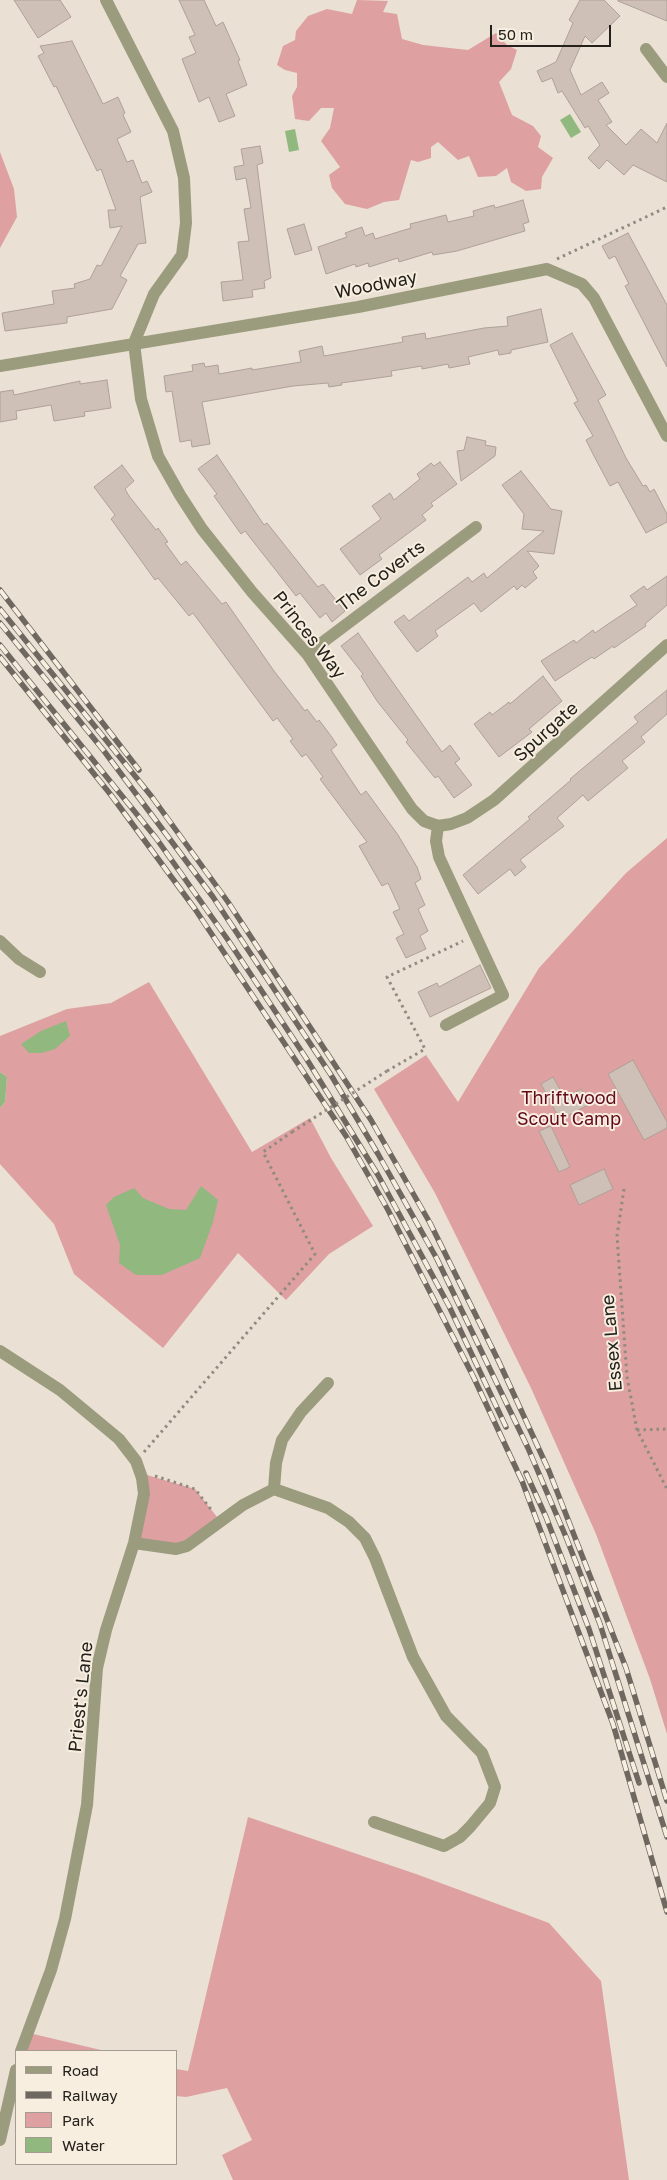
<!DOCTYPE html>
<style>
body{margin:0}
#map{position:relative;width:667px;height:2180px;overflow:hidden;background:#eae0d3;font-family:"Golos Text",sans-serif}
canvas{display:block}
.legend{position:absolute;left:15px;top:2050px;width:162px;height:115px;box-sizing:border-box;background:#f7eee0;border:1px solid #a39c92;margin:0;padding:6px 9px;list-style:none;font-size:15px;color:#24211c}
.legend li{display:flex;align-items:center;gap:10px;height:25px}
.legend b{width:25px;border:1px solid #a39c92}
.scale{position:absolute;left:490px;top:25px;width:121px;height:22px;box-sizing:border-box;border:2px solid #24211c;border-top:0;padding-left:6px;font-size:15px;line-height:18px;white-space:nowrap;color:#24211c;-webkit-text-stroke:4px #f7eee0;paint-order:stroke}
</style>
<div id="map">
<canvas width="667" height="2180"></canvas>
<ul class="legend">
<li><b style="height:6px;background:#9b9b7e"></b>Road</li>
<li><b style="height:6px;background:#6e6860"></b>Railway</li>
<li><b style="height:14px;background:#dea0a1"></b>Park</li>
<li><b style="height:14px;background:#91b87f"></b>Water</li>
</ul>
<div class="scale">50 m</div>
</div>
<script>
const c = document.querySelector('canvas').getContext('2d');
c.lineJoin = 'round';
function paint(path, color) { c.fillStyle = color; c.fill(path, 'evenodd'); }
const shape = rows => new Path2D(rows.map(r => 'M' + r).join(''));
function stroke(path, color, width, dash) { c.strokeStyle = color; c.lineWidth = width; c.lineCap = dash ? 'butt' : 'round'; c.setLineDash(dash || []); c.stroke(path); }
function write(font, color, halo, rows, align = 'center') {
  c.font = font + ' "Golos Text",sans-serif'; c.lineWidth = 4; c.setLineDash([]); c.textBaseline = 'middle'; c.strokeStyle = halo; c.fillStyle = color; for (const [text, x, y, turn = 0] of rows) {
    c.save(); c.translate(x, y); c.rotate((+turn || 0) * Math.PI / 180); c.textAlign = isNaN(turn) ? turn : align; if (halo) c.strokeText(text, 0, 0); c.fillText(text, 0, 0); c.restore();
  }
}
const green = shape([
 [357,0,388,1,383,12,397,14,402,39,423,45,468,50,496,33,507,45,517,50,511,69,499,82,512,115,533,126,541,136,538,147,553,158,542,177,541,189,526,191,511,182,507,168,496,176,478,177,469,156,458,160,438,142,431,147,431,158,418,162,411,160,399,200,384,202,367,209,345,204,332,188,329,175,340,167,321,141,330,128,334,108,321,108,309,121,295,119,292,96,297,87,297,73,285,70,277,65,283,46,295,40,296,31,308,16,327,9,352,14],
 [0,152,14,189,17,217,0,248],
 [667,838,667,1734,650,1679,596,1534,531,1388,435,1193,374,1089,426,1055,458,1102,539,968,626,873],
 [149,982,252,1152,310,1118,331,1158,373,1226,329,1254,286,1300,238,1253,163,1348,74,1274,54,1224,0,1164,0,1108,5,1102,7,1077,0,1072,0,1036,67,1009,111,1003],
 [147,1475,195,1489,221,1522,187,1546,134,1543],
 [248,1817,416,1874,549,1923,601,1981,629,2180,233,2180,222,2155,252,2140,227,2088,186,2097,176,2096,176,2069,188,2071],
 [29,2033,105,2051,21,2051]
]);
const water = shape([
 [570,114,581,132,571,138,560,120],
 [295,129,299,150,289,152,285,131],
 [66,1021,70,1036,55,1049,42,1053,29,1053,21,1044,41,1031],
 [0,1072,7,1077,5,1102,0,1108],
 [201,1186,218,1200,213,1222,200,1258,162,1275,136,1275,119,1263,120,1245,106,1205,114,1197,134,1188,143,1198,169,1209,186,1210]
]);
const building = shape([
 [14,0,60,0,71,17,38,38,14,0],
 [179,0,204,0,216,26,223,22,240,60,238,61,247,85,226,94,235,116,219,122,209,97,199,102,182,59,196,53,189,37,195,35,179,0],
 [580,0,604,0,620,16,592,43,585,36,570,70,581,95,602,82,609,93,598,100,612,122,606,125,626,145,641,129,657,143,667,123,667,182,633,165,624,175,607,160,599,169,588,158,600,145,588,126,585,128,562,91,558,93,552,78,542,82,537,71,556,62,573,23,569,20,580,0],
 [667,0,667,21,618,1,618,0,667,0],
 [72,41,103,104,118,97,125,113,123,115,131,132,117,139,127,162,133,160,142,183,147,181,152,192,140,197,146,243,138,244,120,276,127,280,112,309,67,317,67,323,5,331,2,313,54,304,52,291,75,288,74,284,90,279,97,265,101,266,122,226,110,228,108,210,116,210,101,169,97,171,56,86,54,87,38,56,44,53,40,46,72,41],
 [260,146,263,163,257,165,271,278,264,281,265,288,252,290,253,297,223,301,221,282,243,280,238,242,249,241,244,209,251,208,246,178,236,180,234,167,244,165,241,149,260,146],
 [523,200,529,222,523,224,525,231,457,251,433,255,432,252,399,262,398,258,369,267,368,263,356,267,355,264,326,274,318,247,347,237,345,233,362,227,365,236,373,233,375,239,411,228,410,224,446,215,448,222,474,216,473,211,494,205,495,208,523,200],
 [304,224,312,250,295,255,287,229,304,224],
 [628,233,667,305,667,367,625,286,629,284,615,256,609,259,602,246,628,233],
 [541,309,548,342,511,350,511,353,499,355,498,350,468,357,470,364,449,368,448,364,422,369,422,366,391,371,392,376,341,383,342,385,329,387,328,383,293,386,202,402,210,444,192,447,191,440,180,442,172,391,166,392,164,376,193,371,192,365,204,363,205,367,218,365,219,374,252,368,252,370,301,362,299,351,322,346,324,356,403,342,402,337,425,333,426,339,484,328,508,326,507,317,541,309],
 [572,333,606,395,598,400,626,458,643,486,646,485,650,492,654,489,667,514,667,522,646,533,618,482,610,486,594,456,586,440,593,436,574,403,578,401,550,345,572,333],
 [107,380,111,408,84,412,85,416,54,421,51,405,16,411,17,419,0,422,0,392,13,390,14,395,80,381,80,384,107,380],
 [467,437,486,441,485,445,496,447,495,456,461,481,457,451,464,450,467,437],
 [217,455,264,525,267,523,318,587,323,584,345,611,332,622,326,613,320,618,300,593,296,596,245,531,241,534,231,520,214,496,217,494,198,469,217,455],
 [440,462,457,484,431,503,433,506,422,515,426,520,379,555,382,559,360,575,340,549,381,519,372,506,390,493,394,500,420,479,417,474,431,463,434,466,440,462],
 [122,465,134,481,125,489,129,496,156,530,158,528,168,542,165,543,181,565,186,561,222,604,226,602,274,671,305,711,307,709,317,722,319,720,331,736,337,745,331,750,361,795,366,791,398,835,417,867,421,879,415,883,425,905,418,909,428,931,420,936,426,949,406,958,396,938,404,934,393,912,400,909,388,883,382,886,359,846,367,842,320,779,323,777,306,754,302,757,290,741,293,739,277,718,273,721,193,613,189,616,158,578,155,580,111,519,115,515,94,487,122,465],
 [521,471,551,509,562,511,554,554,527,551,539,566,533,572,537,578,525,588,522,585,517,590,514,586,481,612,474,603,435,631,438,636,417,652,394,622,404,615,409,621,468,577,472,582,484,573,487,578,544,531,522,529,524,514,502,485,521,471],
 [667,576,667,605,645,624,646,626,614,648,613,646,594,659,592,657,555,681,541,661,574,640,576,643,593,630,595,633,614,620,637,605,630,596,644,586,647,590,667,576],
 [358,633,442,752,450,745,460,759,455,763,472,785,454,798,438,776,435,778,406,742,408,740,377,701,361,676,363,674,341,646,358,633],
 [543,676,562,701,529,729,532,732,499,757,474,724,490,712,492,715,509,702,510,704,543,676],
 [667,690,667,714,641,737,645,742,622,761,628,768,588,801,583,795,557,818,564,826,520,860,526,867,515,876,510,869,478,894,463,875,530,819,528,817,571,780,570,779,638,722,634,717,667,690],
 [480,965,491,988,430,1017,418,992,437,983,439,987,480,965],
 [633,1060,667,1122,667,1128,644,1140,608,1074,633,1060],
 [553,1077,565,1098,581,1089,590,1104,560,1120,541,1084,553,1077],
 [551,1126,570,1167,559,1172,539,1131,551,1126],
 [604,1169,613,1189,579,1205,570,1185,604,1169]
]);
const path = shape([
 [557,259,667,207],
 [387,1071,425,1049,387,977,463,941],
 [624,1189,617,1236,627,1377,637,1430,667,1489],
 [637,1430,667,1429],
 [144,1452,315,1254,263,1152,292,1132],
 [155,1476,195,1489,213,1512]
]);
const minor = shape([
 [106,0,173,131,184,178,186,223,182,255,154,294,134,343,141,399,158,456,180,495,202,529,252,592,307,654,412,809,424,821,438,826,436,841,439,857,503,995,446,1025],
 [646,49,667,77],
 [0,366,358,307,547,269,582,284,594,298,667,436],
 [307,654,476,527],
 [438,826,451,824,467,818,494,800,667,645],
 [0,941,19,959,40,972],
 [0,1351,60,1390,119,1439,136,1461,142,1478,144,1494,134,1543,106,1630,97,1668,87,1805,65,1919,51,1970,21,2051],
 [274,1489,276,1463,282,1440,301,1412,328,1383],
 [134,1543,176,1549,187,1546,243,1505,274,1489,328,1508,349,1522,365,1538,375,1558,413,1657,446,1716,482,1753,495,1787,490,1803,470,1827,460,1837,444,1846,374,1822],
 [0,2140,16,2070]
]);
const rail = shape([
 [0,590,139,770],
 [0,609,152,797,228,902,371,1120,430,1223,499,1362,549,1471,626,1668,667,1801],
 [0,623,104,751,213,897,331,1075,378,1154,437,1259,528,1448,566,1537,600,1624,667,1837],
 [0,645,156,838,228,940,306,1058,378,1175,449,1306,506,1427],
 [0,657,111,795,195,909,346,1136,388,1210,473,1376,522,1481,613,1724,667,1912],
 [526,1473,546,1517,589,1629,639,1783]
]);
const pathBridge = shape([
 [292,1132,387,1071]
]);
const streetNames = [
 ["Woodway",376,285,-11],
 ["The Coverts",381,576,-37],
 ["Princes Way",309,635,52],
 ["Spurgate",546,732,-42],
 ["Essex Lane",612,1343,-95],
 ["Priest's Lane",81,1697,-84]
];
const parkNames = [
 ["Thriftwood",569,1098],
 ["Scout Camp",569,1119]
];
paint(green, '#dea0a1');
paint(water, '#91b87f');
paint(building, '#cebfb7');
stroke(building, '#afa098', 1);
stroke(path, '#918a80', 3, [2.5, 4]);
stroke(minor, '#9b9b7e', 12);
stroke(rail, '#6e6860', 5.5);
stroke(rail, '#f7eee0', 4, [11]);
stroke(pathBridge, '#918a80', 3, [2.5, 4]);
write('18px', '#24211c', '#f7eee0', streetNames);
write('18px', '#630a1c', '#f7eee0', parkNames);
</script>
